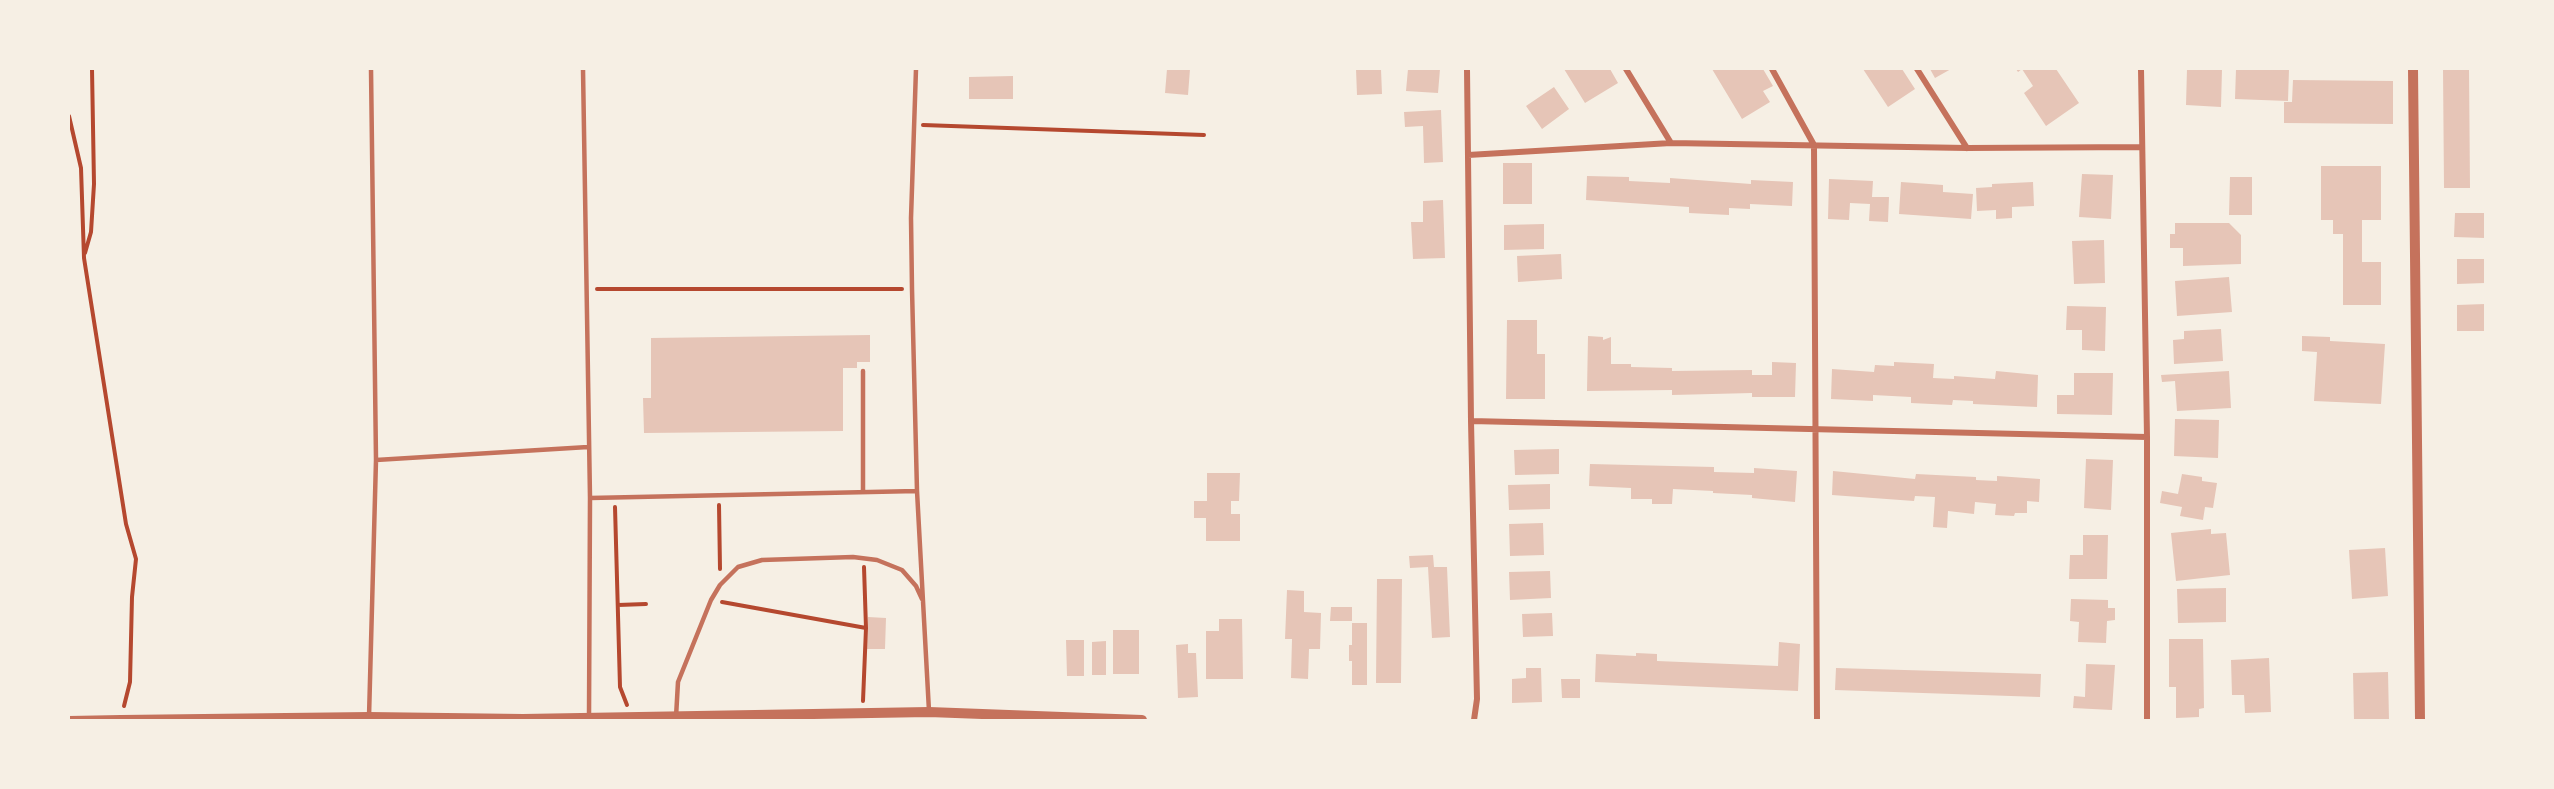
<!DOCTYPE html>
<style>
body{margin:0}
#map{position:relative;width:2554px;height:789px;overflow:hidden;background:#f6efe4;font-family:"Archivo Narrow",sans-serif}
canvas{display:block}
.frame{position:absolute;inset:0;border:70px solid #f6efe4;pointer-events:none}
</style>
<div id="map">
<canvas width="2554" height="789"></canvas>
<div class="frame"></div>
</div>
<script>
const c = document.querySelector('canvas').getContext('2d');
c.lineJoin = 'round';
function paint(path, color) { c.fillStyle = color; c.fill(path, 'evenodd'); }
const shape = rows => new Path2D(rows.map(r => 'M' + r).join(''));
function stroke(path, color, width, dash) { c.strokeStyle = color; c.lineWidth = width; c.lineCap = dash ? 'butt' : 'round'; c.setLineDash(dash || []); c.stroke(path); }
const building = shape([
 [1167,69,1190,69,1188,95,1165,93],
 [1356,69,1381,69,1382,94,1357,95],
 [1408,69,1440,69,1438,93,1406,91],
 [1564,69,1610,69,1618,83,1585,103],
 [1712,69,1763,69,1773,86,1763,91,1770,102,1742,119],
 [1863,69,1902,69,1915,89,1888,107],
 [1930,69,1951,69,1935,78],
 [2016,69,2056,69,2079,103,2046,126,2024,93,2033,86,2022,69,2018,72],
 [2187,69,2222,69,2221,107,2186,105],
 [2236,69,2289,69,2288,101,2235,99],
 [2443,69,2469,69,2470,188,2444,188],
 [1013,76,1013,99,969,99,969,77],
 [2293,80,2393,81,2393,124,2284,123,2284,102,2292,102],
 [1554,87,1569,109,1542,129,1526,106],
 [1441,110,1443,162,1424,163,1423,126,1405,127,1404,112],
 [1503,163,1532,163,1532,204,1503,204],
 [2321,166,2381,166,2381,220,2362,220,2362,262,2381,262,2381,305,2343,305,2343,234,2333,234,2333,220,2321,220],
 [2082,174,2113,175,2111,219,2079,217],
 [1587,176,1629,177,1629,181,1670,183,1670,178,1751,184,1751,180,1793,182,1792,206,1750,204,1750,209,1729,208,1729,215,1689,213,1689,207,1586,200],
 [2230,177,2252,177,2252,215,2229,215],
 [1829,179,1873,181,1872,197,1889,197,1888,222,1869,221,1870,204,1850,203,1849,220,1828,219],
 [1901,182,1943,185,1943,192,1973,194,1971,219,1899,214],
 [2033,182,2034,206,2012,207,2012,218,1996,219,1996,210,1977,211,1976,188,1992,187,1992,184],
 [1443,200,1445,258,1413,259,1411,222,1423,222,1423,201],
 [2455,213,2485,213,2485,238,2454,237],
 [2175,223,2229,223,2241,235,2241,264,2183,266,2183,248,2170,248,2170,234,2175,234],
 [1544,224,1544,249,1504,250,1504,225],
 [2104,240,2105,283,2074,284,2072,241],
 [1561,254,1562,279,1518,282,1517,256],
 [2457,259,2485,259,2485,283,2457,284],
 [2229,277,2232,312,2177,316,2175,281],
 [2485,304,2485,331,2457,331,2457,305],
 [2067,306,2106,307,2105,351,2082,350,2082,330,2066,330],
 [1507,320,1537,320,1537,354,1545,354,1545,399,1506,399],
 [2221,329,2223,361,2174,364,2173,340,2184,339,2184,331],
 [870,335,870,362,857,362,857,368,843,368,843,431,644,433,643,398,651,398,651,338],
 [1588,336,1603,337,1603,340,1611,337,1611,364,1631,364,1631,367,1672,368,1672,371,1752,370,1752,375,1772,375,1772,362,1796,363,1795,397,1752,397,1752,393,1672,395,1672,390,1587,391],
 [2302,336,2330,337,2330,341,2385,344,2381,404,2314,401,2317,352,2302,351],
 [1894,362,1934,364,1933,378,1954,379,1954,376,1995,379,1996,371,2038,375,2037,407,1973,404,1973,401,1953,400,1952,405,1911,403,1911,397,1873,395,1873,401,1831,399,1832,369,1874,372,1875,365,1894,366],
 [2229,371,2231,408,2177,411,2175,381,2162,382,2161,375],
 [2074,373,2113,373,2112,415,2057,414,2057,395,2074,395],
 [2175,419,2219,420,2218,458,2174,456],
 [1559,449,1559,474,1515,475,1514,450],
 [2086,459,2113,460,2111,510,2084,508],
 [1590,464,1714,467,1714,472,1754,473,1754,468,1797,471,1795,502,1752,498,1752,495,1713,493,1713,491,1673,489,1672,504,1652,504,1652,499,1631,499,1631,488,1589,486],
 [1833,471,1915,479,1916,474,1976,477,1976,480,1997,481,1997,476,2040,479,2039,502,2027,501,2027,513,2015,513,2014,516,1995,515,1996,504,1975,502,1974,514,1948,511,1947,528,1933,527,1935,497,1915,496,1914,501,1832,495],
 [1207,473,1240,473,1239,501,1231,501,1231,514,1240,514,1240,541,1206,541,1206,518,1194,518,1194,501,1207,501],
 [2182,474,2202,477,2202,481,2217,483,2213,508,2205,507,2203,520,2180,516,2182,507,2160,503,2162,491,2178,494],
 [1550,484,1550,509,1509,510,1508,485],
 [1543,523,1544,555,1510,556,1509,524],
 [2211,529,2211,534,2226,533,2230,575,2176,581,2171,533],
 [2083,535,2108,535,2107,579,2069,579,2070,555,2083,555],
 [2385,548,2388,596,2352,599,2349,550],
 [1433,555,1434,567,1447,567,1450,637,1432,638,1428,567,1410,568,1409,556],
 [1550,571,1551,598,1510,600,1509,572],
 [1377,579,1402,579,1401,683,1376,683],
 [2226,588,2226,622,2178,623,2177,589],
 [1287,590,1304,591,1304,612,1321,613,1320,649,1309,649,1308,679,1291,678,1292,639,1285,639],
 [2071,599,2108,600,2108,608,2115,608,2115,620,2107,621,2106,643,2078,642,2079,622,2070,621],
 [1331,607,1352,607,1352,621,1330,621],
 [1552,613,1553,636,1523,637,1522,614],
 [868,617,886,618,885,649,867,649],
 [1219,619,1242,619,1243,679,1206,679,1206,631,1219,631],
 [1352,623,1367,623,1367,685,1352,685,1352,661,1349,661,1349,645,1352,645],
 [1113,630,1139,630,1139,674,1113,674],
 [2169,639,2203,639,2204,708,2199,709,2199,717,2176,718,2176,687,2169,687],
 [1066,640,1084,640,1084,676,1067,676],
 [1106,641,1106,675,1092,675,1092,642],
 [1779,642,1800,644,1798,691,1595,682,1596,654,1636,656,1636,653,1657,654,1657,661,1778,666],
 [1188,644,1188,653,1196,653,1198,697,1178,698,1176,645],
 [2269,658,2271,712,2245,713,2244,695,2232,695,2231,660],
 [2086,664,2115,665,2112,710,2073,708,2074,696,2085,697],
 [1526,668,1541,668,1542,702,1512,703,1512,679,1526,678],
 [1836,668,2041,674,2040,697,1835,690],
 [2388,672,2389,720,2354,720,2353,673],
 [1561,679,1580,679,1580,698,1562,698]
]);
const path = shape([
 [69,116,81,168,84,258,126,524,136,559,132,597,130,682,124,706],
 [923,125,1204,135],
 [85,253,91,232,94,184,92,69],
 [597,289,902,289],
 [719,505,720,569],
 [615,507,620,687,627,705],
 [722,602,866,628],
 [618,605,646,604],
 [863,701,866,628,864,567]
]);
const service = shape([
 [583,69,590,498,589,716],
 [916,69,911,218,912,289,917,491,929,711],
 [376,460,588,447],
 [863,492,863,371],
 [590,498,917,491],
 [369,717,376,460,371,69],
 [676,717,678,682,711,600,720,585,738,567,762,560,853,557,877,560,902,570,916,586,922,599]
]);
const minor = shape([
 [1467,69,1471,421,1477,699,1474,720],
 [1626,69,1671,143],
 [1772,69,1814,145,1817,720],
 [1917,69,1967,148],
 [2141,69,2147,437,2147,720],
 [1468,155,1671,143,1967,148,2142,147],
 [1471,421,2147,437],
 [69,719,121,718]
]);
const tertiary = shape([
 [2413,69,2420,720],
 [121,720,369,717,523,719,929,712,1142,720]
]);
paint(building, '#e6c5b7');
stroke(path, '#b5482f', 4);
stroke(service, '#c5725c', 4.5);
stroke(minor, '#c5725c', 6);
stroke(tertiary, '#c5725c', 10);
</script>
